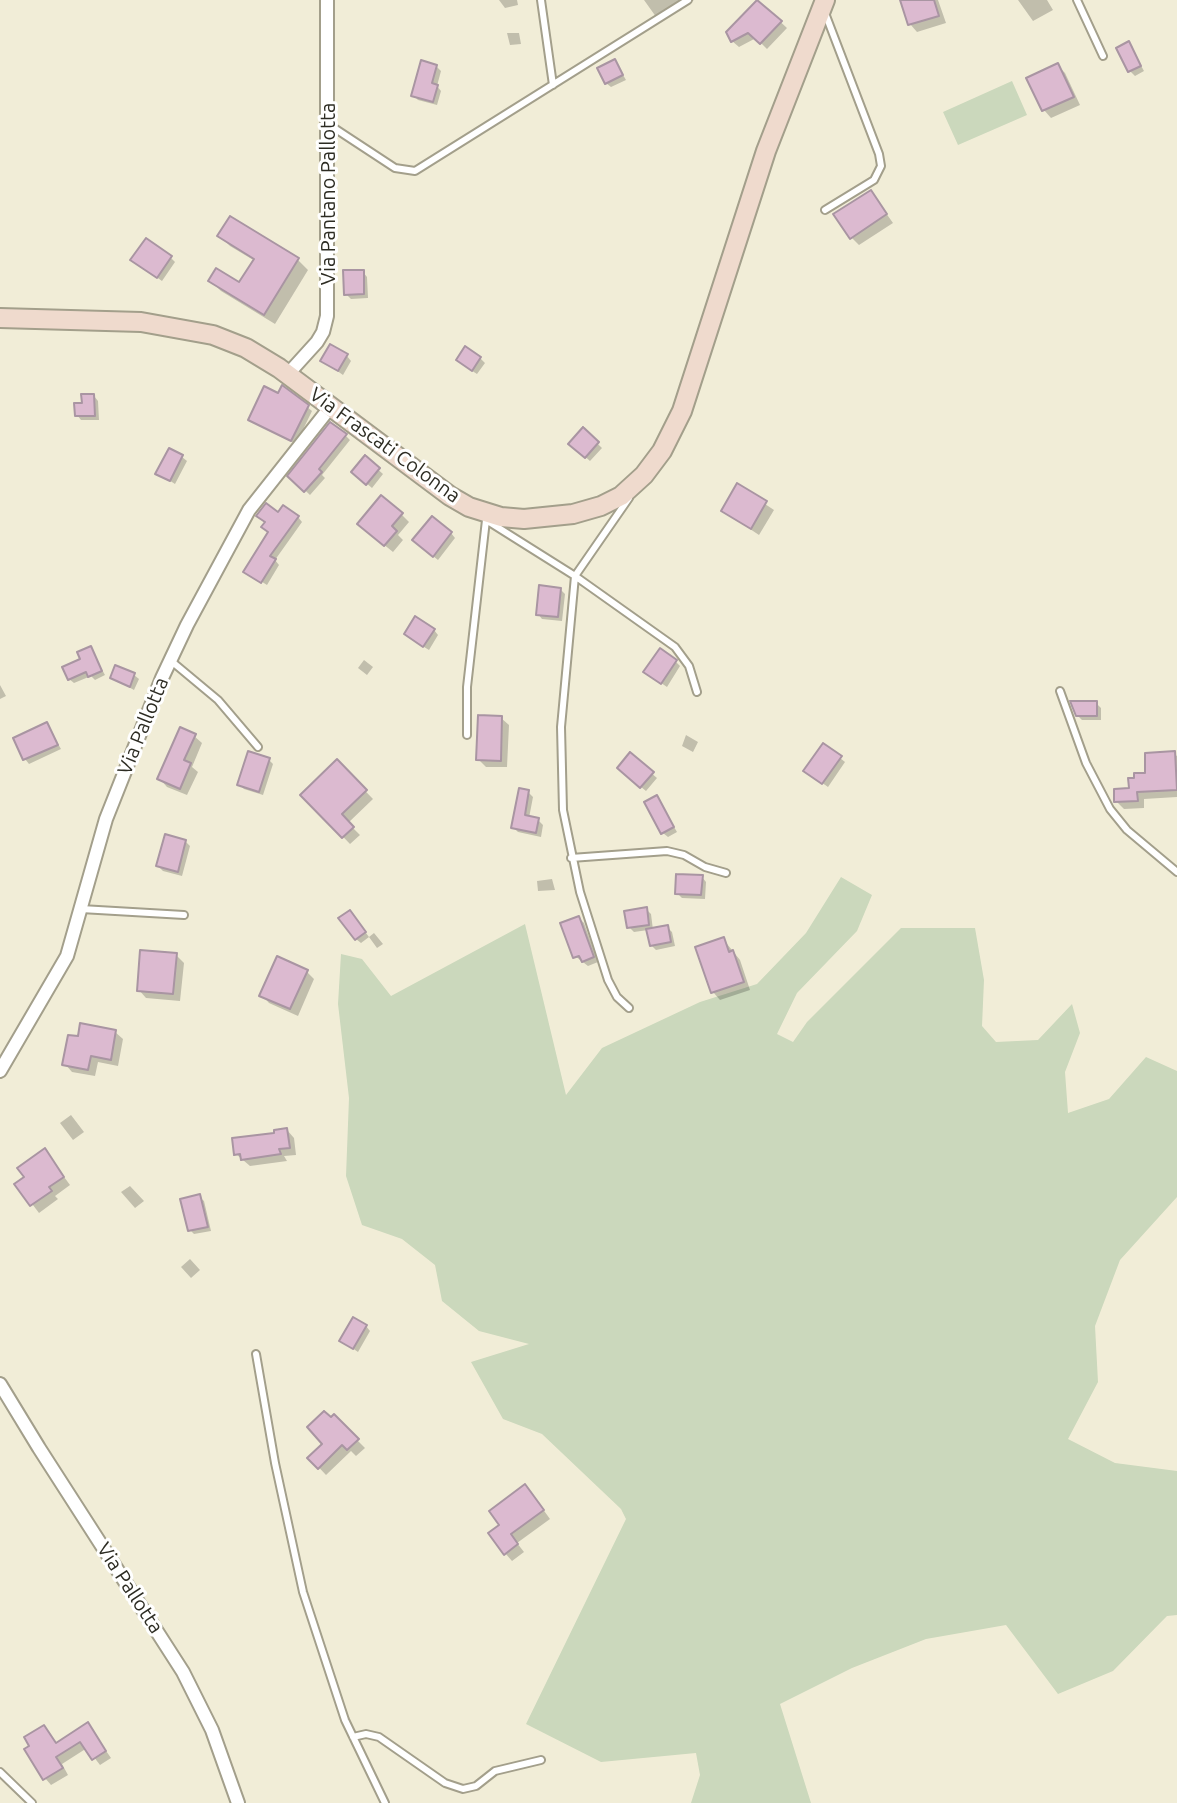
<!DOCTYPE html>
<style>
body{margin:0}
canvas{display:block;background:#f1edd7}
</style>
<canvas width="1177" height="1803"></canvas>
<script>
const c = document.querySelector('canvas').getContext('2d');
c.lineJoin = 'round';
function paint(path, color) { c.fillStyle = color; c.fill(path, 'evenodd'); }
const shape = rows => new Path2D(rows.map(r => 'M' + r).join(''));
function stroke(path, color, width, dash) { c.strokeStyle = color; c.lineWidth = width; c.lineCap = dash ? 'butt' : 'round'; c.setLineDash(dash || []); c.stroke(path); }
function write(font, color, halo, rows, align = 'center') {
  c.font = font + ' Ubuntu,sans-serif'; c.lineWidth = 6; c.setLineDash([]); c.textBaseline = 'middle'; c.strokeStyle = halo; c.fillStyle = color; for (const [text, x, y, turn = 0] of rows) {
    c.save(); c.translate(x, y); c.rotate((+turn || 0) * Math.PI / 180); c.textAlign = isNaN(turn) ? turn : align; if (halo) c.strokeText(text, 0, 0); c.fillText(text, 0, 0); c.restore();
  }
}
const green = shape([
 [1012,81,1027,115,958,145,943,112],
 [841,877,872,895,857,931,797,993,777,1034,793,1042,807,1022,901,928,975,928,984,980,982,1026,996,1042,1038,1040,1072,1004,1080,1033,1065,1072,1068,1113,1109,1099,1146,1057,1177,1071,1177,1197,1120,1260,1095,1326,1098,1382,1068,1439,1115,1463,1177,1471,1177,1615,1167,1616,1113,1671,1058,1694,1006,1625,926,1639,852,1668,780,1704,811,1803,691,1803,700,1775,696,1753,601,1762,526,1724,626,1519,621,1509,542,1434,503,1419,471,1362,529,1344,479,1331,442,1301,435,1265,402,1239,362,1225,346,1176,349,1098,338,1004,341,954,362,959,391,996,525,924,566,1095,602,1048,700,1002,757,984,806,933]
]);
const shadow = shape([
 [499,0,517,0,518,5,505,8],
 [644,0,694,0,659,21],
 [902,0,938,0,946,23,917,32,910,24],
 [1018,0,1047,0,1053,10,1033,21],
 [758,1,787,28,767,49,756,38,739,47,732,41],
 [507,33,519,33,521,44,510,45],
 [1129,44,1144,71,1135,76,1130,71],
 [615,61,626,80,611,87,606,83],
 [1057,65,1065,73,1080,105,1051,118,1044,110,1029,79],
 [436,66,441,71,437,86,441,91,437,105,418,100,413,95],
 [871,192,893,223,859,245,852,238],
 [230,218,298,260,308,270,275,324,221,291,211,281,239,285,255,261,230,246,220,236],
 [171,258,175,262,162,281,138,264],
 [363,272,367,277,368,298,351,299,346,294],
 [347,356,351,361,343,375,323,361],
 [480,358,485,363,477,374,463,365],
 [94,396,98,401,99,420,81,420,77,415],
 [307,407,312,411,296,444,250,419],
 [583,430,602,448,590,461,571,444],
 [345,435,350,440,322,475,325,478,310,495,290,476],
 [182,457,187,461,175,484,158,473],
 [365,458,383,474,372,488,358,476],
 [738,486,774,510,759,535,723,511],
 [401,514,409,522,398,535,403,540,393,552,367,531],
 [278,515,298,517,302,522,275,560,279,565,267,585,248,573],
 [451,533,455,538,438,560,419,545],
 [560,589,565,594,562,621,542,619,538,614],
 [434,630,438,635,429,650,411,639],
 [90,648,105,675,95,680,91,676,74,683,69,679],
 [364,660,373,667,367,675,358,668],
 [676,662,680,666,667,687,651,676],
 [134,675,139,679,134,690,112,678],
 [0,685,6,696,0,699],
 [1096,703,1101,708,1101,720,1082,720,1077,715],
 [501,718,509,725,507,767,486,767,478,759],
 [47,725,61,749,29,764,25,759],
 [686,735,698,742,693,752,682,746],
 [194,736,202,743,192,767,198,772,187,795,167,787,160,779],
 [1174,754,1177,756,1177,797,1144,799,1144,808,1124,809,1116,801],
 [630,755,657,778,646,791,624,773],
 [840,758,845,762,828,787,811,775],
 [269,760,273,764,263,795,244,789,239,784],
 [337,762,373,799,348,823,360,835,350,844,303,795],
 [528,792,533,797,529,818,538,820,543,825,541,837,518,832,513,827],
 [657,798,677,832,668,837,663,833],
 [185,841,190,846,182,876,163,871,158,866],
 [702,877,706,882,705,899,682,898,677,893],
 [552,879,555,890,538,891,537,881],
 [646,909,651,914,653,930,667,927,672,932,675,946,656,950,651,945,648,930,634,932,629,927],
 [354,917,369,937,374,933,383,944,377,948,369,937,361,943,356,939],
 [579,918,584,923,598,962,588,966,575,956],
 [723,939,740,960,750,990,720,1000,713,992,698,948],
 [176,955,184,963,180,1001,146,998,139,990],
 [307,972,314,979,298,1016,269,1003,262,995],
 [115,1032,123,1039,118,1066,98,1062,95,1076,72,1072,65,1064],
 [71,1115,84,1132,73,1140,60,1123],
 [287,1130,294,1138,296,1155,284,1156,287,1161,250,1166,236,1154],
 [45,1151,70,1185,55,1196,58,1199,39,1213,17,1184,26,1177],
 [130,1186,144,1201,135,1208,121,1192],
 [199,1197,204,1201,211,1231,194,1234,190,1230],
 [190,1259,200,1270,191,1278,181,1267],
 [366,1326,370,1331,358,1352,342,1341],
 [334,1417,365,1448,356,1456,351,1451,326,1475,310,1458,325,1444,331,1420],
 [532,1494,550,1519,517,1543,524,1552,512,1561,505,1553,502,1526],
 [88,1725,111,1758,100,1765,87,1748,62,1764,68,1775,51,1785,45,1778,32,1747,44,1727,57,1745]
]);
const building = shape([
 [757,0,782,21,760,44,748,33,731,42,726,32,757,0],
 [900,0,934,0,939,16,908,25,900,0],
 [1129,41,1141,66,1128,72,1116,48,1129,41],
 [615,59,623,75,605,84,597,68,615,59],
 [421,60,437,65,432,83,438,85,433,102,411,96,421,60],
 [1058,63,1074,97,1042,111,1026,78,1058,63],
 [871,190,887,214,850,239,833,214,871,190],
 [230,216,299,258,264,315,208,281,216,268,239,282,254,259,217,236,230,216],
 [146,238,172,256,157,278,130,260,146,238],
 [343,270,364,270,364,294,344,295,343,270],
 [330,344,348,354,338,371,320,361,330,344],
 [465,346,481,357,472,371,456,360,465,346],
 [282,385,309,405,291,441,248,420,264,386,278,393,282,385],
 [81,394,94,394,95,416,75,416,74,403,82,403,81,394],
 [330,422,347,434,319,469,322,472,304,492,287,476,330,422],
 [583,427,599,442,585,458,568,444,583,427],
 [169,448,183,455,170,481,155,474,169,448],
 [365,455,380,468,366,485,351,472,365,455],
 [737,483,767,501,751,529,721,511,737,483],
 [381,495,403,513,392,526,397,531,384,546,357,524,381,495],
 [266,503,278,512,283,505,299,516,270,556,276,559,261,583,243,572,268,532,261,527,265,522,256,516,266,503],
 [432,516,452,532,433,557,412,540,432,516],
 [539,585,561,588,558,617,536,615,539,585],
 [415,616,435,629,423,647,404,634,415,616],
 [91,646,102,671,88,677,86,672,68,680,62,667,80,659,77,652,91,646],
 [660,648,677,660,661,684,643,672,660,648],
 [115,665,135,673,130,687,110,678,115,665],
 [1070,701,1097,701,1097,716,1076,716,1070,701],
 [478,715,502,716,501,761,476,760,478,715],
 [47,722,58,745,23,760,13,738,47,722],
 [180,727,196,734,184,760,191,763,180,789,157,779,180,727],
 [823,743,842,756,822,784,803,771,823,743],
 [248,751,270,758,259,792,237,785,248,751],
 [1175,751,1177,790,1137,792,1138,801,1114,802,1114,789,1129,788,1128,778,1134,778,1134,773,1145,773,1145,753,1175,751],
 [630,752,654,772,640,788,617,768,630,752],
 [337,759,367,790,342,814,354,827,342,838,300,795,337,759],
 [519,788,529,790,525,815,539,818,536,833,511,828,519,788],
 [657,795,674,827,661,834,644,802,657,795],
 [165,834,186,840,178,872,156,866,165,834],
 [676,874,703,875,701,895,675,894,676,874],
 [647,907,649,925,627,928,624,911,647,907],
 [350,910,366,932,355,940,338,918,350,910],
 [579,916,594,957,582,962,579,956,573,958,560,923,579,916],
 [668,925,671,942,650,946,646,929,668,925],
 [724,937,729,952,733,950,744,982,711,993,695,947,724,937],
 [140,950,177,953,173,994,137,991,140,950],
 [277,956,308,970,290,1009,259,996,277,956],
 [80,1023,116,1030,111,1060,91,1056,88,1070,62,1065,68,1035,78,1036,80,1023],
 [287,1128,290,1148,279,1149,281,1154,241,1160,240,1154,234,1155,232,1138,274,1133,274,1130,287,1128],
 [45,1148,64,1177,49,1187,52,1191,30,1206,14,1184,24,1177,17,1168,45,1148],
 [200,1194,208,1227,188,1231,180,1199,200,1194],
 [353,1317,367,1325,353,1349,339,1341,353,1317],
 [324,1411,331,1417,334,1414,359,1439,347,1450,342,1445,318,1469,307,1458,322,1444,307,1427,324,1411],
 [525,1484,544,1510,511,1534,518,1544,504,1555,488,1533,499,1525,489,1511,525,1484],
 [88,1722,106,1751,92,1760,80,1742,56,1757,63,1768,43,1780,24,1749,29,1746,24,1737,44,1725,56,1743,88,1722]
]);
const lane = shape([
 [541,0,553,85],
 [1077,0,1103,56],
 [328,124,395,168,415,171,688,0],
 [825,210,874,180,881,166,879,154,825,13],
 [486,520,575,576,629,498],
 [170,660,218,700,258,747],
 [1060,691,1086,763,1110,809,1127,830,1177,872],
 [467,735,467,687,486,520],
 [571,858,667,851,684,855,705,867,726,873],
 [81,909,184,915],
 [629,1008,617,997,608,980,580,892,563,810,561,727,575,576,675,647,689,666,697,692],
 [256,1354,275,1463,303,1592,345,1720,385,1803],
 [353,1737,366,1734,379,1737,445,1783,463,1789,476,1786,495,1771,541,1760],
 [0,1772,32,1803]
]);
const street = shape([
 [288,374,317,342,323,332,327,316,327,0],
 [0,1071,67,956,106,819,162,678,187,625,249,510,332,405],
 [0,1384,39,1448,183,1672,212,1730,238,1803]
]);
const secondary = shape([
 [0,318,141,322,213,335,246,348,279,368,450,496,469,507,501,517,524,519,573,514,601,506,621,496,644,475,662,451,682,411,766,151,825,0]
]);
const streetNames = [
 ["Via Pantano Pallotta",328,194,-90],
 ["Via Frascati Colonna",385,445,36],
 ["Via Pallotta",143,726,-68],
 ["Via Pallotta",130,1588,57]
];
paint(green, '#cbd8bc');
paint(shadow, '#0003');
paint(building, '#dcbad0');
stroke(building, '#a995a2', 2);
stroke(lane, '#a39f8b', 10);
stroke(street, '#a39f8b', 16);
stroke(secondary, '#a39f8b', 22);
stroke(lane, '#fff', 6);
stroke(street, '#fff', 12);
stroke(secondary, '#efdacd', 18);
write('20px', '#2d2c23', '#fff', streetNames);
</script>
